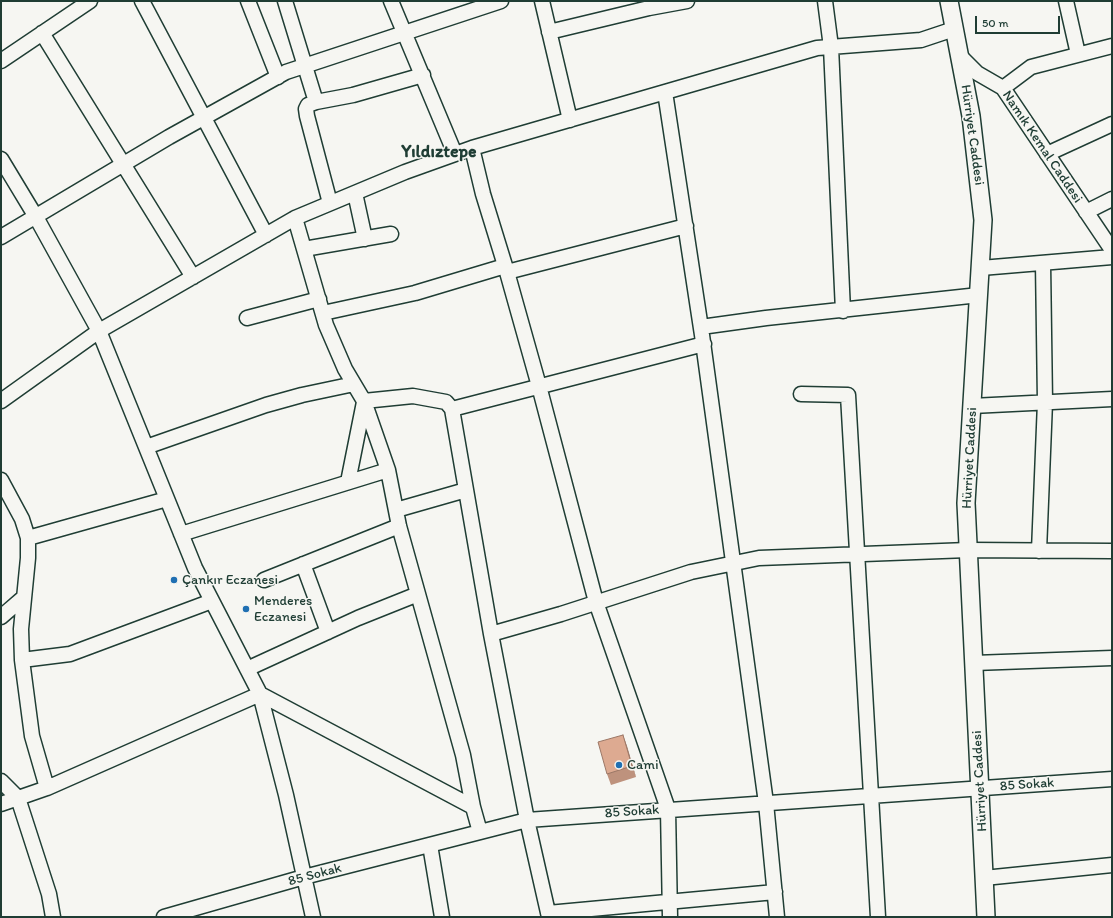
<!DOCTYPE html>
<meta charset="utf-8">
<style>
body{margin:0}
#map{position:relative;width:1113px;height:918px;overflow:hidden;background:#f6f6f2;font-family:Itim,sans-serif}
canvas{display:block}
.frame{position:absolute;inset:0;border:2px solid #1f3d34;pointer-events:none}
.scale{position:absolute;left:975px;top:16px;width:85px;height:18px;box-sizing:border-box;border:2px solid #1f3d34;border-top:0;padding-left:5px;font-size:12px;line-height:14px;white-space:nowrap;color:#1f3d34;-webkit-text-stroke:3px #f6f6f2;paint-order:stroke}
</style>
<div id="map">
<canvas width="1113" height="918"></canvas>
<div class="frame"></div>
<div class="scale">50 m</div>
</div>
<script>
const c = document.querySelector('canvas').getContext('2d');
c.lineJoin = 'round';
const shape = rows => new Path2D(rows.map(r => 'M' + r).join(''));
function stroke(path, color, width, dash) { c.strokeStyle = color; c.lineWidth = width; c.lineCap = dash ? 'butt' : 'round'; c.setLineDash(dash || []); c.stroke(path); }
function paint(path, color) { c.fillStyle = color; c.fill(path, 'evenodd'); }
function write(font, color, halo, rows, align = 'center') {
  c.font = font + ' Itim,sans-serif'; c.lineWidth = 3; c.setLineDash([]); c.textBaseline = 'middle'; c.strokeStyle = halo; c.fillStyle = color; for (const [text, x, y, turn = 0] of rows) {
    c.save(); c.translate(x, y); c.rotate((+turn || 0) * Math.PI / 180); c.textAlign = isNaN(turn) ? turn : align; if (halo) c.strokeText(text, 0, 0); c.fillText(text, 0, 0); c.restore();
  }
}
const minor = shape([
 [142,1,266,235],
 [248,1,278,77],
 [285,1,316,102,308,105,306,109,307,116,330,203],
 [391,1,455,154],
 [542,1,570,120],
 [825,1,831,47,843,311],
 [1066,1,1078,54],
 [549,32,649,8,687,1],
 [42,33,193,277],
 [960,56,977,73,1003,88,1112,250],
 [1,61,90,1],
 [1003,88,1031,67,1112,46],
 [665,92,702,335,766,803,777,917],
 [316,102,353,95,423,75],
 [472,148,483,194,507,272,539,386,596,602,668,809,670,917],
 [1047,154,1112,124],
 [1,159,36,217,99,331,195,568,260,694,286,795,313,917],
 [355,193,365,239],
 [1086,212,1112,199],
 [295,218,326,325,345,369,364,401,413,396,446,402,452,409,491,634,527,820,549,917],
 [1,237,169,137,286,72,501,1],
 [304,249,391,234],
 [981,268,1112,257],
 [507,272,686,226],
 [323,313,415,293,505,266],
 [247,318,319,299],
 [701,327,766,318,979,295],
 [801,394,848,395,878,917],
 [1,401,99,331,295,218,405,172,472,148,817,48,921,40,954,29],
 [364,401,388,470,399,526,463,755,473,807],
 [972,406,1112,399],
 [452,409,704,344],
 [146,447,266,405,302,395,354,384],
 [1,480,22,519,28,538,28,558,21,629,22,660,32,736,47,788],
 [348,482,364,402],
 [396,510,466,490],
 [181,534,388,470],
 [28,538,167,499],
 [1039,551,1045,402,1043,263],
 [303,564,328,632],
 [264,580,399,526],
 [1,617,23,598],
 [491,634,561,614,691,572,759,558,968,550,1112,551],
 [22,660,70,654,212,601],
 [974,663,1112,658],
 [247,669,358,618,418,594],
 [1,781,18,798,49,894,53,917],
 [1,804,47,788,260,694,473,807,480,832],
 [430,845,442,917],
 [984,878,1112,865],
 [548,913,775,892],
 [164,917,304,877,527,820,1112,779]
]);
const tertiary = shape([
 [949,1,971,116,983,220,966,503,986,917]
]);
const wall = shape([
 [623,735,636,777,611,785,607,774]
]);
const shadedWall = shape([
 [623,735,627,746,636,777,632,766]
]);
const building = shape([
 [623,735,632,766,607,774,598,742,623,735]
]);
const markers = [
 [174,580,4,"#1f6fb2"],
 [246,609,4,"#1f6fb2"],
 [619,765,4,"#1f6fb2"]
];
const streetNames = [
 ["Hürriyet Caddesi",972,135,82],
 ["Namık Kemal Caddesi",1042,147,56],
 ["Hürriyet Caddesi",970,458,-87],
 ["Hürriyet Caddesi",980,781,-93],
 ["85 Sokak",1027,785,-4],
 ["85 Sokak",632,812,-4],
 ["85 Sokak",315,875,-15]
];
const poiNames = [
 ["Çankır Eczanesi",182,580],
 ["Menderes",254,601],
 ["Eczanesi",254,617],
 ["Cami",627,765]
];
const districtNames = [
 ["Yıldıztepe",439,152]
];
stroke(minor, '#1f3d34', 17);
stroke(tertiary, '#1f3d34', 20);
stroke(minor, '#f6f6f2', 14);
stroke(tertiary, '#f6f6f2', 17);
paint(wall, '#be927d');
paint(shadedWall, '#9b7766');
paint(building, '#ddaa91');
stroke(building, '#9b7766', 1);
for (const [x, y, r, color] of markers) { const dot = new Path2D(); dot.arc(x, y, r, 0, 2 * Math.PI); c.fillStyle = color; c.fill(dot); stroke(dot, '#f6f6f2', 1.5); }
write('14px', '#1f3d34', '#f6f6f2', streetNames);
write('14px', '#1f3d34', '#f6f6f2', poiNames, 'left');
write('bold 18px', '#1f3d34', '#f6f6f2', districtNames);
</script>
